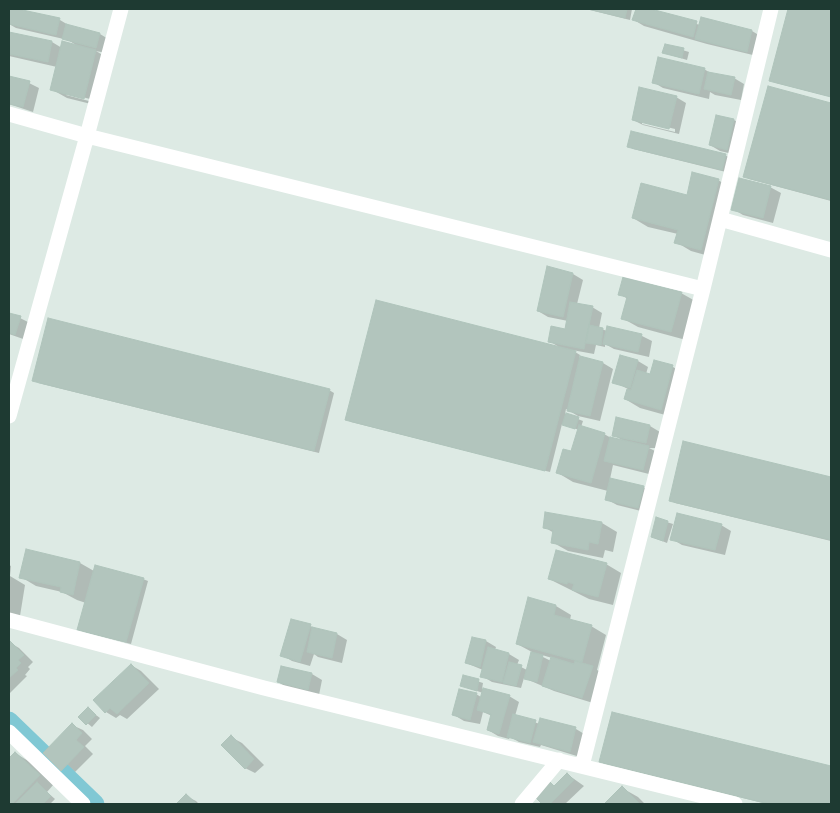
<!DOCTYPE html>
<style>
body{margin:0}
#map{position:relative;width:840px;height:813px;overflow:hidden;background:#ddeae4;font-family:Figtree,sans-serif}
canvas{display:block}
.frame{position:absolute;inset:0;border:10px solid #1e3a32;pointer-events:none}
</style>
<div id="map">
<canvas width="840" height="813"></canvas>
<div class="frame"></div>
</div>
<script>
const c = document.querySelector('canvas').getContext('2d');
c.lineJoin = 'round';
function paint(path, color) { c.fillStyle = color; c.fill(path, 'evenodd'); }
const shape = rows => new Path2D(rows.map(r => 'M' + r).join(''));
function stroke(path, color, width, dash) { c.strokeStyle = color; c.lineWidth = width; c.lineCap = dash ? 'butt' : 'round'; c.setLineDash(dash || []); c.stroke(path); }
const shadow = shape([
 [10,9,60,20,70,26,100,34,110,40,106,53,96,51,111,60,99,106,67,98,51,89,57,67,9,56,9,33,52,42,62,48,76,45,68,40,16,28,9,24],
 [66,93,90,99,89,101,66,95],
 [586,9,632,9,630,20],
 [637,9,646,9,700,25,752,31,762,37,757,56,707,44,644,26,634,20],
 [789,9,831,9,831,97,776,83,771,80],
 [666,45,689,52,687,60,664,53],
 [704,69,712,74,734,78,744,84,741,100,715,95,710,92,709,99,663,88,653,82],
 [9,77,29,83,39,88,33,112,9,104],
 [769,87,831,104,831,201,749,179,745,176],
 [676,97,686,103,679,134,643,125,633,120],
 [642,121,675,129,675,132,642,124],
 [717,116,734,120,744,126,737,155,720,151,710,145],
 [628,146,725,155,730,158,726,172,633,149],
 [718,180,733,189,716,258,691,251,676,242,678,234,648,227,633,218,688,196],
 [770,187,781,193,773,223,743,215,733,209],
 [573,274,583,280,577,304,592,307,602,313,599,328,607,331,608,328,642,336,652,341,649,357,614,349,605,344,605,347,596,345,594,354,572,350,580,355,579,358,603,363,613,369,600,421,578,416,566,409,565,414,583,421,581,427,604,434,613,439,622,440,613,435,650,426,660,432,656,448,649,448,659,453,653,475,613,465,610,479,643,487,654,493,649,513,617,505,606,499,608,491,573,482,558,473,572,453,579,430,562,424,550,472,351,422,346,419,559,347,549,341,566,330,568,321,548,317,538,311],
 [681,293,697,302,686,340,638,327,622,318,628,299,619,294],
 [9,314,20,318,30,323,26,340,9,334],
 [638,361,648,367,646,374,651,375,655,361,673,367,688,376,676,418,640,408,625,399,628,389,614,382],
 [38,383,329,390,334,393,319,453],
 [684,442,831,478,831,541,675,503,670,500],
 [657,519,673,524,667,543,652,537],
 [602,523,617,532,613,552,605,550,603,558,568,551,552,542,554,533,544,527],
 [721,525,731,531,725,555,682,545,672,539],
 [27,551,80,563,94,571,143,579,148,581,131,644,84,632,79,629,86,603,77,600,62,592,36,586,21,577],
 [606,564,621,573,613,605,589,599,549,579],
 [9,565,11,566,10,576,25,585,20,616,9,614],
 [529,599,556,606,571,615,570,620,591,626,606,635,597,670,603,673,593,703,554,691,524,678,521,688,492,682,482,676,483,670,466,663,472,638,486,641,496,647,495,650,509,654,519,660,517,665,527,670,532,652,517,644],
 [542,655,552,658,551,661,541,656],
 [310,626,317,629,337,634,347,640,342,663,318,657,314,654,310,666,292,661,282,655],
 [9,642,19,648,33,662,28,667,30,669,25,675,27,676,9,694],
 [131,665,141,671,159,689,127,719,120,715,116,718,106,712,95,700],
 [312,674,322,680,319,695,288,688,278,682],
 [464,677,483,683,482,689,509,696,519,702,515,716,540,724,541,720,576,729,586,735,580,757,541,745,540,747,519,742,510,737,509,739,498,736,488,730,492,716,483,712,480,724,464,721,454,715,476,694,481,697,483,693,462,686],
 [88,709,100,718,92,727,80,717],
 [612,713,831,767,831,804,767,804,605,764,600,762],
 [72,725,83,730,92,739,85,746,93,754,72,775,62,770],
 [231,737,242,743,264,765,255,773,245,768],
 [15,753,30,762,54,784,47,792,55,799,50,804,9,804,9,760],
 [567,774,584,786,565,804,544,804,537,797,555,787],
 [622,788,638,797,645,804,606,804],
 [186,796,196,801,199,804,178,804]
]);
const canal = shape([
 [9,721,95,804]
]);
const building = shape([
 [9,9,18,9,60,18,56,35,9,24,9,9],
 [588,9,627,9,625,18,588,9],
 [636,9,651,9,697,21,693,37,632,20,636,9],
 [788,9,831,9,831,97,769,81,788,9],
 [701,17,752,30,747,52,695,39,701,17],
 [66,24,100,33,96,48,62,39,66,24],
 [9,32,52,41,48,62,9,54,9,32],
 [62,41,96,50,84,99,50,90,62,41],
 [665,44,684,48,682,58,662,53,665,44],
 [658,57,705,68,699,94,652,83,658,57],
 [708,72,735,77,731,95,704,89,708,72],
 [9,76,30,81,23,107,9,104,9,76],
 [768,86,831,103,831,200,743,177,768,86],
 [639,87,677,96,669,129,632,120,639,87],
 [716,115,734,119,727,150,709,145,716,115],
 [631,131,726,154,722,170,627,147,631,131],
 [692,172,719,179,701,250,674,243,678,230,632,218,641,183,687,195,692,172],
 [739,178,771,186,763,218,731,210,739,178],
 [547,266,573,273,563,317,537,311,547,266],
 [623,277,682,292,671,332,621,319,627,297,618,295,623,277],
 [376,300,576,351,545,471,345,420,376,300],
 [570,302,593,306,584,349,548,342,551,326,565,329,570,302],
 [9,313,21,316,15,335,9,333,9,313],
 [48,318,330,389,314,451,32,381,48,318],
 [589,325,603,328,601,345,586,343,589,325],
 [607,326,642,334,638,352,603,344,607,326],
 [620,355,638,360,630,388,612,383,620,355],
 [580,356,603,362,590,416,567,411,580,356],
 [654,360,673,365,661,410,624,399,627,389,631,390,637,370,650,374,654,360],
 [566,413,579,417,575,429,562,425,566,413],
 [616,417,650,425,646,443,612,436,616,417],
 [579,425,605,433,591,483,556,473,563,449,571,451,579,425],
 [610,437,649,446,643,470,604,461,610,437],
 [683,441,831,477,831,540,669,501,683,441],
 [610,478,644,486,638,508,605,500,610,478],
 [545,512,602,522,598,544,589,542,588,550,551,543,553,530,543,528,545,512],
 [677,513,722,524,715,550,670,540,677,513],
 [656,517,668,521,663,541,651,537,656,517],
 [26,549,80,562,73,595,60,592,61,587,19,578,26,549],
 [556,550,607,563,598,597,572,590,574,584,568,582,567,584,548,579,556,550],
 [95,565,144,578,126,642,77,630,95,565],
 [528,597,556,605,554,615,592,625,582,662,516,644,528,597],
 [291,619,311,624,300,662,280,656,291,619],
 [312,627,337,633,332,658,307,652,312,627],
 [472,637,486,640,480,667,465,663,472,637],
 [9,640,24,655,18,660,21,663,16,668,18,670,9,678,9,640],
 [488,647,509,653,502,682,480,677,488,647],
 [531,652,543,655,537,682,524,679,531,652],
 [551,657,574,664,575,661,593,666,582,698,542,686,551,657],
 [509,662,522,665,516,686,503,683,509,662],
 [131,664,149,683,117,714,110,708,105,713,93,700,131,664],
 [281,666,312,673,308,690,277,682,281,666],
 [463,675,479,679,477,691,460,686,463,675],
 [483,688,510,695,499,734,487,730,491,714,477,710,483,688],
 [459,689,477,693,470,720,452,715,459,689],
 [88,707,96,715,86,725,78,717,88,707],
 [612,712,831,766,831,804,769,804,599,762,612,712],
 [513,714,536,720,530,743,507,737,513,714],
 [540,718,576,727,570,752,533,742,540,718],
 [72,723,82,733,76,740,84,747,61,771,43,753,72,723],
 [231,735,254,759,245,769,221,745,231,735],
 [15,752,40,775,12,804,9,804,9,758,15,752],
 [567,773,574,780,550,804,542,804,535,797,550,782,554,786,567,773],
 [37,782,51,796,43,804,15,804,37,782],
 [622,786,639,803,638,804,604,804,622,786],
 [186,794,197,804,176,804,186,794]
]);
const street = shape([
 [9,114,87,136,703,289],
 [720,219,831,250],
 [9,416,87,136,121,9],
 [9,620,264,688,735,804],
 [9,732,83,804],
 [582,766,703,289,771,9],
 [522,804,559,760]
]);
paint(shadow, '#0003');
stroke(canal, '#80c8d4', 19);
paint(building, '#b2c5bd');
stroke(building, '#afc4bb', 1);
stroke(street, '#fff', 15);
</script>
